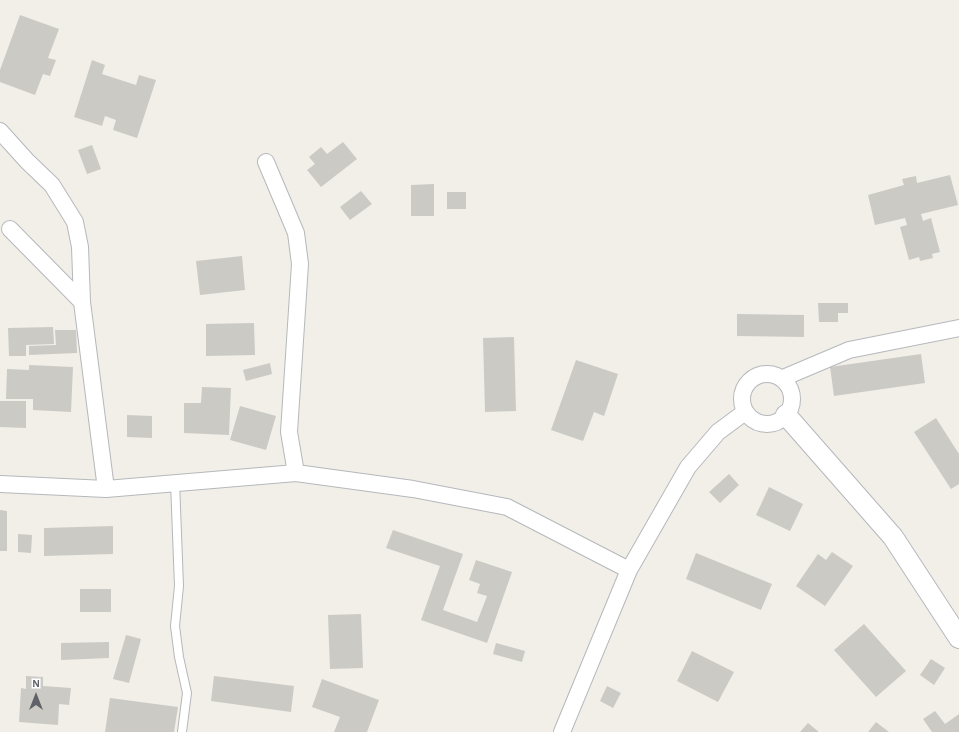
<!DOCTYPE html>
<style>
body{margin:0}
#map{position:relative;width:959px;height:732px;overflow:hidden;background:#f1efe8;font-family:"Alegreya Sans",sans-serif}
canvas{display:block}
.north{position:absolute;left:16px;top:676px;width:40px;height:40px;-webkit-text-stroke:3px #fff;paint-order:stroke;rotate:0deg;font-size:11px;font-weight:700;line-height:16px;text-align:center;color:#5f6368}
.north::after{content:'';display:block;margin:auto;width:14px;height:18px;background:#5f6368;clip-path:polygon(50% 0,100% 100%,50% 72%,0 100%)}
</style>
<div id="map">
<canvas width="959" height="732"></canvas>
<div class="north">N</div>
</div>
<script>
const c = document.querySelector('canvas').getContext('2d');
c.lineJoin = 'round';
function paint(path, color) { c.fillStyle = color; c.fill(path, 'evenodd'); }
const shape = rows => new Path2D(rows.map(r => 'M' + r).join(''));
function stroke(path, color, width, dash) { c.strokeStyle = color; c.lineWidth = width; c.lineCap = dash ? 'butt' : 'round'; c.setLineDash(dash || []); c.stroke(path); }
const building = shape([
 [20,15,59,29,48,58,56,60,50,76,43,74,35,95,0,82,0,70],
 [92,60,105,65,102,74,136,85,139,75,156,80,137,138,113,130,116,120,105,116,102,126,74,117],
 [343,142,357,159,321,187,307,170,315,164,309,157,321,147,327,154],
 [92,145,101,169,87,174,78,150],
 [950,175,958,205,921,214,923,221,931,218,940,252,932,254,933,258,920,261,919,257,909,260,900,227,907,225,905,218,875,225,868,195,904,185,902,179,916,176,917,183],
 [434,184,434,216,411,216,411,185],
 [361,191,372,204,350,220,340,207],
 [447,192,466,192,466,209,447,209],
 [242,256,245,290,200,295,196,261],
 [818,303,848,303,848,313,838,313,838,322,819,322],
 [737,314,804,315,804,337,737,336],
 [254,323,255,355,206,356,206,324],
 [53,327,54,344,26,345,26,356,9,356,8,328],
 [55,330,76,330,77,353,29,355,29,346,56,345],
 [514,337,516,411,485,412,483,338],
 [921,354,925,383,834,396,830,367],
 [576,360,618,374,604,416,594,412,583,441,551,430],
 [270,363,272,374,246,381,243,370],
 [29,365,73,367,71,412,33,410,33,399,6,399,7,369,29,370],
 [202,387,231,388,229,435,184,433,184,403,201,403],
 [0,401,26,401,26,428,0,427],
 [240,406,276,416,266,450,230,440],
 [127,415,152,416,152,438,127,437],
 [936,418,959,454,959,484,951,489,914,432],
 [729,474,739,485,720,503,709,492],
 [769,487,803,504,790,531,756,515],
 [0,510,7,511,7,551,0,551],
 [113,526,113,554,44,556,44,528],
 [393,530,463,554,443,610,477,622,487,596,477,593,480,584,469,580,476,560,512,572,487,643,421,620,440,566,386,548],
 [18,534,32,535,31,553,18,552],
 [832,552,853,566,825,606,796,586,818,554,826,560],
 [696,553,772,584,761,610,686,579],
 [80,589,111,589,111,612,80,612],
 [361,614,363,668,330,669,328,615],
 [864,624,906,671,876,697,834,650],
 [126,635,141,639,129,683,113,679],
 [109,642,109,658,61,660,61,643],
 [496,643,525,651,522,662,493,654],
 [692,651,734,672,718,702,677,681],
 [931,659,945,668,934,685,920,675],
 [26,676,43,677,43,686,71,688,69,705,59,704,58,725,19,722,21,688,26,689],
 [214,676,294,686,291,712,211,701],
 [322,679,379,700,367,732,334,732,340,717,312,707],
 [607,686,621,693,613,708,600,701],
 [110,698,178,707,174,732,105,732],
 [935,711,945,724,959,714,959,732,932,732,923,719],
 [876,722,889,732,868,732],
 [808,723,819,732,800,732]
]);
const service = shape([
 [175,482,179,586,175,626,179,657,187,693,182,732]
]);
const minor = shape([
 [0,131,27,161,52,185,75,222,80,247,82,302,106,489],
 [266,162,296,233,300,264,289,432,296,473],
 [10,229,82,302],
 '742 399a25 25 0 1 1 50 0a25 25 0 1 1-50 0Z',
 [783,378,849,350,959,328],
 [0,484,106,489,296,473,413,489,507,507,629,570],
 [562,732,629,570,688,467,718,432,745,412]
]);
const tertiary = shape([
 [786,415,893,537,959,638]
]);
paint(building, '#cccac5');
stroke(service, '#b5b8bc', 10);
stroke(minor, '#b5b8bc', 18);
stroke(tertiary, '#b5b8bc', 22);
stroke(service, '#fff', 8);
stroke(minor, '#fff', 16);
stroke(tertiary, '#fff', 20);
</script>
